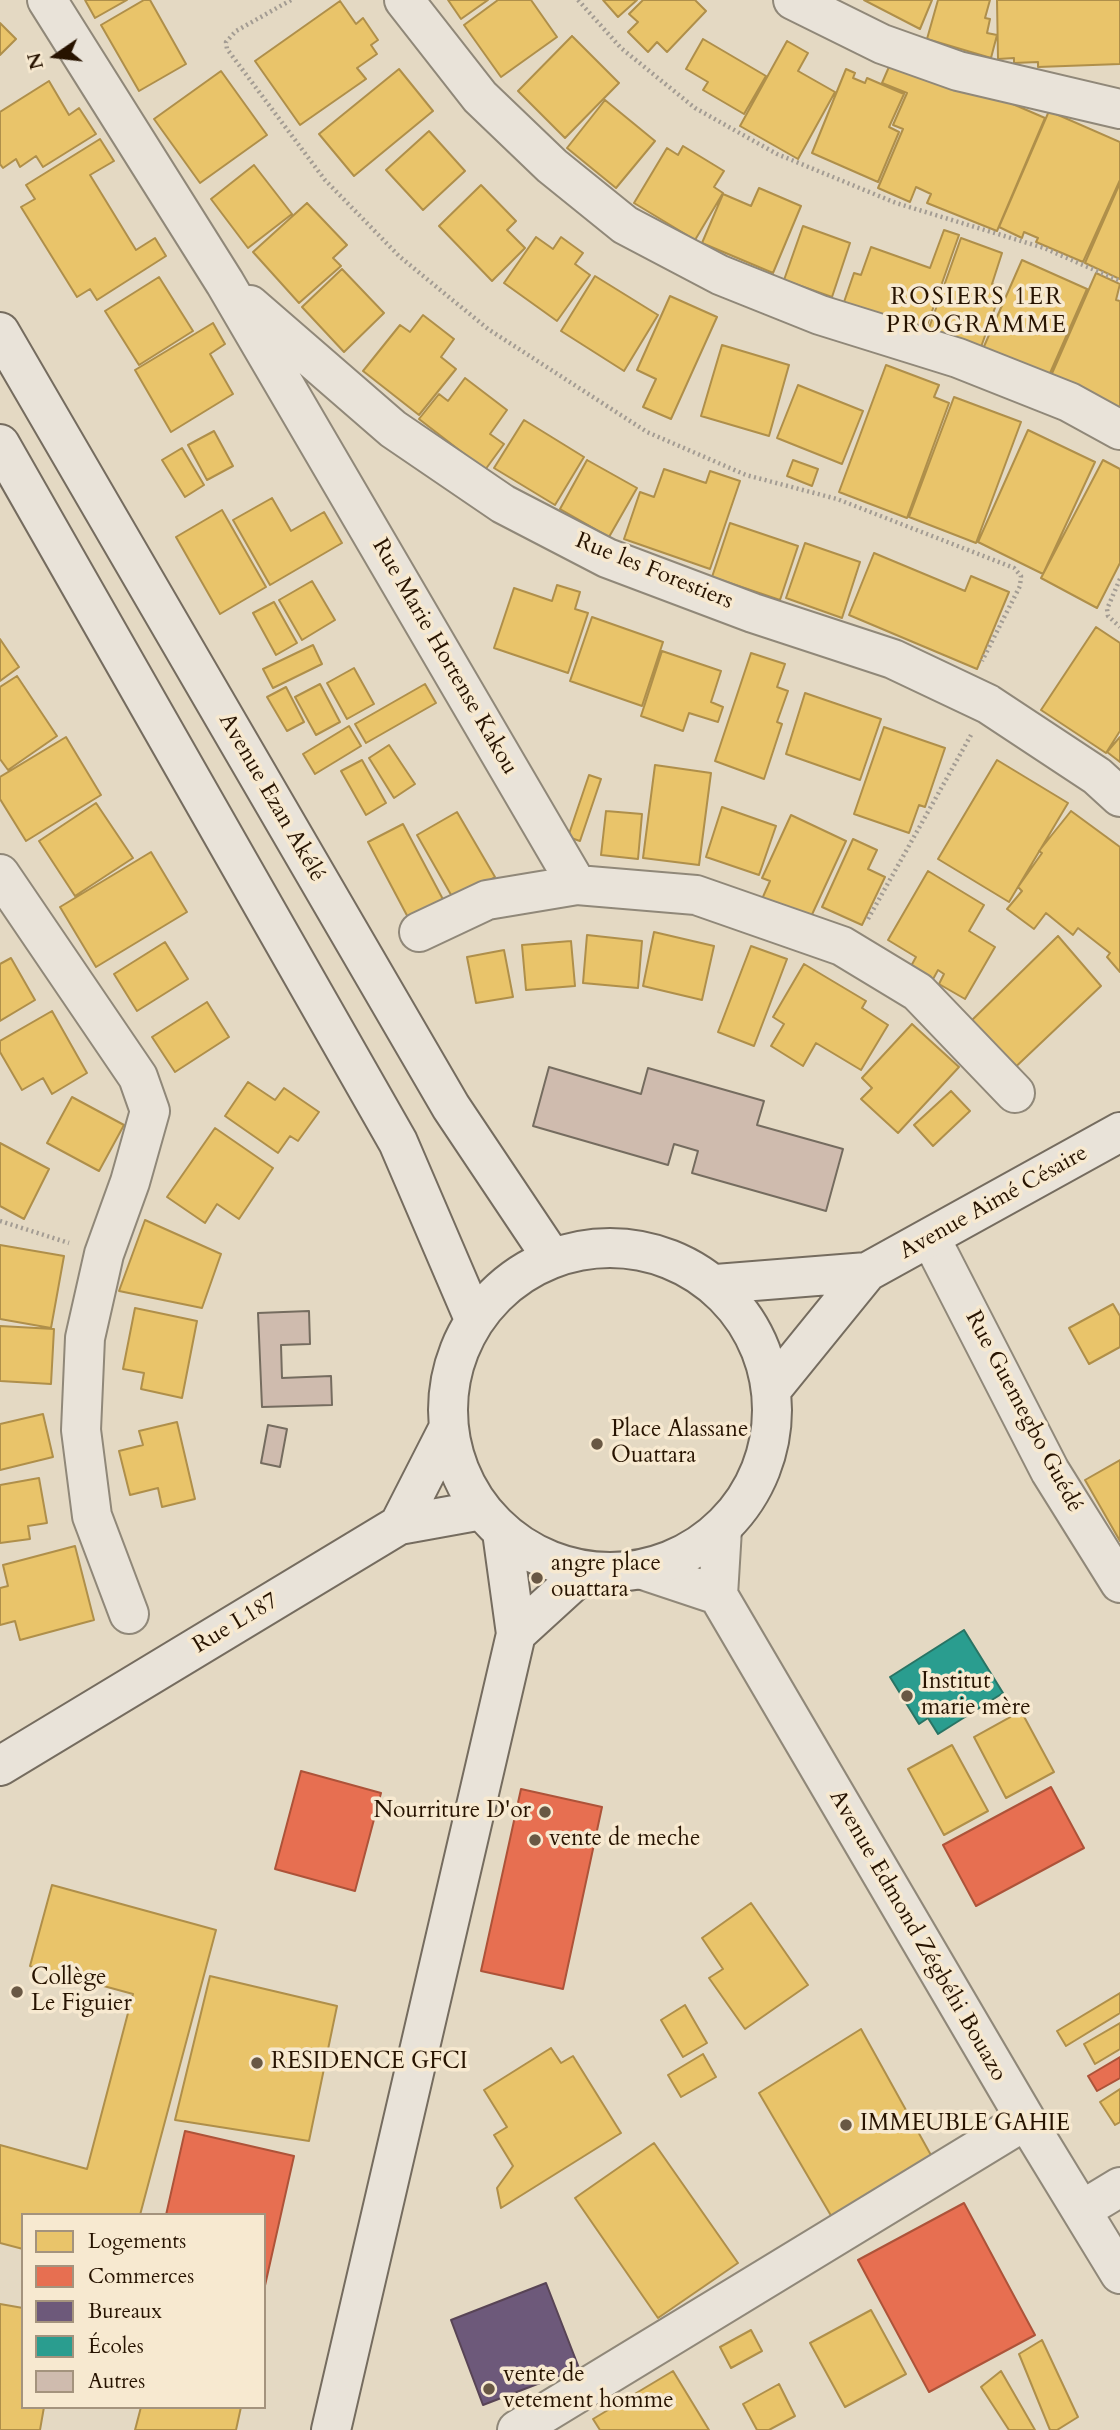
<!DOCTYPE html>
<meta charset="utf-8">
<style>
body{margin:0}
#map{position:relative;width:1120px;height:2430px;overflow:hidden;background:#e4d9c3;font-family:Cardo,serif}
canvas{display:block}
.legend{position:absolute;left:21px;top:2213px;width:245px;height:196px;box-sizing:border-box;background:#f7e9d0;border:2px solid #a4937d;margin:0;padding:9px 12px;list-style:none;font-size:21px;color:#271300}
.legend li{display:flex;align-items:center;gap:14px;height:35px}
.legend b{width:35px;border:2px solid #a4937d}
.north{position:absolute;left:21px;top:21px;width:70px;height:70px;-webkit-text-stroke:5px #f7e9d0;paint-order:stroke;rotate:256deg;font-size:19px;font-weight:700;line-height:28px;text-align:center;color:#271300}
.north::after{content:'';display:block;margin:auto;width:24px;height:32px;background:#271300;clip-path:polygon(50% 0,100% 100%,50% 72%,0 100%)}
</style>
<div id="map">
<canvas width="1120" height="2430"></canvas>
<ul class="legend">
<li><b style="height:19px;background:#e9c46a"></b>Logements</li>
<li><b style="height:19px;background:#e76f51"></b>Commerces</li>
<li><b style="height:19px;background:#6d597a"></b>Bureaux</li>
<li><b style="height:19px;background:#2a9d8f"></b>Écoles</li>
<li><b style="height:19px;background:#cfbbae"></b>Autres</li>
</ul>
<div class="north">N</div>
</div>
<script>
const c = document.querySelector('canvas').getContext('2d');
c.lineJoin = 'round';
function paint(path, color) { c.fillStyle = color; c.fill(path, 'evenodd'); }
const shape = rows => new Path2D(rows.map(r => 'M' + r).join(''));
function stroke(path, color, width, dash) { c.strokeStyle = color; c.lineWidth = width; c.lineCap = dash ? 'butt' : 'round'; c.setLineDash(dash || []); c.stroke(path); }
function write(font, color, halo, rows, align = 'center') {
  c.font = font + ' Cardo,serif'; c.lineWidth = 7; c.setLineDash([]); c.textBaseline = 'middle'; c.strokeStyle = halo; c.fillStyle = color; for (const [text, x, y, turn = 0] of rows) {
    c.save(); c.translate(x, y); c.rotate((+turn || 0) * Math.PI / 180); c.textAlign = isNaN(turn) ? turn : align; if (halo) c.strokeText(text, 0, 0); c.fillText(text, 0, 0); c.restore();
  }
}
const homes = shape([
 [85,0,127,0,95,18,85,0],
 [144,0,150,0,186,64,139,91,101,25,144,0],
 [448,0,488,0,461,19,448,0],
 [498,0,531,0,557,37,501,77,464,25,498,0],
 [603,0,637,0,618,17,603,0],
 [643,0,695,0,706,11,667,52,657,42,648,52,628,32,638,22,629,14,643,0],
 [864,0,932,0,920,29,864,0],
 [938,0,990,0,985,18,990,19,987,33,997,35,991,58,927,39,938,0],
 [997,0,1120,0,1120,64,1038,67,1038,62,1014,63,1014,58,998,59,997,0],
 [340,1,356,24,363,18,378,40,371,45,377,54,357,68,366,79,300,125,255,61,340,1],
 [0,23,16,39,0,55,0,23],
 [572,36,619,83,565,138,518,91,572,36],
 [703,39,766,76,744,114,703,90,708,82,686,69,703,39],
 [787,41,808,53,798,71,835,92,798,159,740,126,787,41],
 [895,53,1045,118,997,231,927,203,931,194,916,187,910,202,878,188,903,129,893,125,907,93,882,83,895,53],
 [399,69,433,111,354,176,319,134,399,69],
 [846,69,855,73,853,78,865,83,867,78,904,94,889,127,899,132,878,182,812,153,846,69],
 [221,71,267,135,200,183,154,119,221,71],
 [49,81,69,115,79,108,96,134,43,167,36,156,20,167,16,159,3,168,0,164,0,112,49,81],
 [605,100,655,141,616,188,567,148,605,100],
 [1049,111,1120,142,1120,180,1083,262,1036,242,1038,238,1024,232,1022,238,999,227,1049,111],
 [429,131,465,171,423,210,386,170,429,131],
 [100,139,114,161,90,175,136,250,155,238,166,256,97,300,90,289,77,297,21,207,35,199,26,185,100,139],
 [683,146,724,171,714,187,723,193,695,240,634,203,667,148,678,155,683,146],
 [254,165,292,214,248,248,211,199,254,165],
 [1120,183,1120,279,1085,263,1120,183],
 [481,185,516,221,507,230,525,248,492,281,439,226,481,185],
 [759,188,801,206,773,273,702,243,723,194,751,206,759,188],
 [307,203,347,245,333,258,341,266,299,303,253,252,307,203],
 [803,226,850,243,832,297,784,280,803,226],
 [944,230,959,235,924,334,843,305,854,273,861,275,871,247,930,268,944,230],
 [536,237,553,249,561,237,583,253,575,264,590,275,557,321,504,283,536,237],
 [961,238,1002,253,992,284,1002,288,981,347,929,328,961,238],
 [1022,260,1087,289,1047,380,982,351,1022,260],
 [342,269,384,313,344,352,302,307,342,269],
 [1096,273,1120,284,1116,300,1120,301,1120,410,1050,378,1096,273],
 [595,276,658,315,624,371,561,331,595,276],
 [159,277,193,331,139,365,105,311,159,277],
 [670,296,717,317,671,419,643,407,656,379,637,370,670,296],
 [423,315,454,339,441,357,456,369,419,415,363,371,400,325,410,332,423,315],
 [213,323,225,344,210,354,233,394,171,432,135,370,213,323],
 [722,345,789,365,769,436,701,416,722,345],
 [886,365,939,385,934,397,949,403,907,518,839,492,886,365],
 [465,378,507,410,490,434,504,444,485,470,419,419,439,394,448,401,465,378],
 [798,385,863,411,842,464,777,438,798,385],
 [954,397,1021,422,976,543,909,517,954,397],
 [524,420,584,457,555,505,494,468,524,420],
 [1028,430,1095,462,1043,574,978,542,1028,430],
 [214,431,233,466,207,480,188,445,214,431],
 [182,448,204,485,185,497,162,460,182,448],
 [587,460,637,488,609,537,560,509,587,460],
 [793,460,818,469,812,486,787,476,793,460],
 [1103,460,1120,469,1120,563,1097,608,1041,578,1103,460],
 [664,469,706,483,710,471,740,481,710,569,624,539,640,492,654,497,664,469],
 [272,498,291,531,324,512,342,543,270,585,233,520,272,498],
 [222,510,266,587,220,614,176,537,222,510],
 [730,523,798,546,780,600,712,577,730,523],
 [805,543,860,562,842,618,786,598,805,543],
 [874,553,965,591,971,576,1009,592,977,669,849,615,874,553],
 [312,581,335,620,302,640,279,600,312,581],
 [557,585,580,592,575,609,588,613,568,673,494,648,514,588,552,601,557,585],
 [274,602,297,643,276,655,253,613,274,602],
 [592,617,663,642,642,706,570,681,592,617],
 [1096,627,1120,643,1120,731,1106,753,1041,710,1096,627],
 [0,639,19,667,0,681,0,639],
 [313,645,322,664,273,688,263,669,313,645],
 [662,651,721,671,711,702,723,707,718,722,689,713,683,731,641,716,662,651],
 [751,653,785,664,777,687,788,691,777,722,782,724,764,779,715,761,751,653],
 [354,668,374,704,347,719,327,683,354,668],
 [17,676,57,736,8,770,0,759,0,687,17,676],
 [320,684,340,722,316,735,295,697,320,684],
 [425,684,436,703,366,743,355,724,425,684],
 [286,687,304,722,287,731,267,697,286,687],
 [805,693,881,719,860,780,786,754,805,693],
 [349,726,361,746,315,774,303,754,349,726],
 [884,727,945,748,925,807,919,805,909,833,854,814,884,727],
 [66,737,101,795,26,841,0,799,0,777,66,737],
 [1120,737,1120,762,1107,752,1120,737],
 [389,745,415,784,394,798,369,758,389,745],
 [362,760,386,803,366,815,341,771,362,760],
 [997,760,1068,803,1009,902,938,859,997,760],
 [655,765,711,773,699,865,643,858,655,765],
 [589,775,601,779,580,841,568,837,589,775],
 [96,803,133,858,75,896,39,841,96,803],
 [722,807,776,826,759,875,706,857,722,807],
 [606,811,642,814,638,859,601,855,606,811],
 [1071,811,1120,847,1120,972,1107,957,1110,953,1078,928,1073,935,1046,913,1034,929,1007,909,1022,891,1018,887,1042,853,1039,851,1071,811],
 [457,812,495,877,454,900,417,835,457,812],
 [791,815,846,841,809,921,762,899,770,881,762,878,791,815],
 [403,824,446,905,411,923,368,842,403,824],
 [853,839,877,850,868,869,885,877,862,925,822,907,853,839],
 [151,852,187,912,96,967,60,907,151,852],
 [928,871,984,905,969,931,995,947,965,999,939,984,944,974,938,970,932,981,910,968,916,957,888,940,928,871],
 [654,932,714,946,702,1000,643,986,654,932],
 [587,935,642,941,638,988,583,983,587,935],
 [1058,936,1101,986,1006,1076,970,1022,1058,936],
 [571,941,575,986,526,990,522,945,571,941],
 [165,942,188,979,137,1011,114,974,165,942],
 [751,946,787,959,754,1046,718,1032,751,946],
 [504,950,513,997,476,1003,467,957,504,950],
 [11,958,35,1000,0,1021,0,964,11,958],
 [804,964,866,1001,862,1008,888,1025,861,1070,816,1043,803,1066,771,1046,784,1024,773,1017,804,964],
 [207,1002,229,1037,175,1072,152,1037,207,1002],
 [52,1011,87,1073,52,1094,43,1078,22,1090,0,1052,0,1041,52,1011],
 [912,1024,959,1067,898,1133,861,1099,872,1088,862,1078,912,1024],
 [248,1082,275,1100,284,1088,319,1112,298,1141,290,1136,278,1153,225,1116,248,1082],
 [951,1091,970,1111,933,1146,914,1125,951,1091],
 [72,1097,124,1125,99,1171,47,1143,72,1097],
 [215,1128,273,1168,239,1219,217,1204,205,1223,167,1197,215,1128],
 [0,1143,49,1169,24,1219,0,1206,0,1143],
 [145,1220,221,1254,202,1308,119,1291,145,1220],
 [0,1245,64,1256,51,1328,0,1319,0,1245],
 [1113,1304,1120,1316,1120,1347,1089,1364,1069,1328,1113,1304],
 [135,1308,197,1321,182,1398,141,1389,144,1373,123,1369,135,1308],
 [0,1326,54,1329,51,1384,0,1381,0,1326],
 [43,1414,53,1457,0,1470,0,1424,43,1414],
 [177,1422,195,1499,162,1507,158,1488,130,1495,119,1451,143,1445,139,1431,177,1422],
 [1120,1460,1120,1541,1085,1480,1120,1460],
 [39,1478,47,1523,28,1526,30,1539,0,1543,0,1485,39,1478],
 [75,1546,94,1620,20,1640,15,1621,0,1625,0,1588,8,1586,3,1565,75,1546],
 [1021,1711,1054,1772,1006,1798,974,1737,1021,1711],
 [952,1745,988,1811,944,1835,908,1769,952,1745],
 [52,1885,216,1930,140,2215,23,2215,23,2249,0,2243,0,2145,87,2169,133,1994,30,1966,52,1885],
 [751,1903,808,1985,745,2029,709,1978,723,1969,702,1938,751,1903],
 [210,1976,337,2006,309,2141,175,2120,210,1976],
 [1120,1993,1120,2013,1066,2046,1057,2031,1120,1993],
 [685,2005,707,2043,683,2057,661,2020,685,2005],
 [1120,2023,1120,2049,1095,2064,1084,2044,1120,2023],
 [861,2029,932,2157,833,2219,759,2093,861,2029],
 [551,2048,561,2063,573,2056,621,2133,501,2208,497,2188,513,2166,494,2135,507,2127,484,2090,551,2048],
 [703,2054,716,2077,681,2097,668,2075,703,2054],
 [1120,2089,1120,2122,1115,2125,1100,2102,1120,2089],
 [654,2143,738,2263,658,2318,575,2198,654,2143],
 [0,2304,23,2308,23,2407,44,2407,40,2430,0,2430,0,2304],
 [871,2310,906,2374,845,2407,810,2343,871,2310],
 [751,2330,762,2351,731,2368,720,2347,751,2330],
 [1042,2340,1078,2417,1057,2430,1050,2430,1019,2354,1042,2340],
 [673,2371,709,2430,600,2430,593,2419,673,2371],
 [1001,2371,1035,2430,1009,2430,981,2387,1001,2371],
 [779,2384,795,2416,769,2430,757,2430,743,2404,779,2384],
 [141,2407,241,2407,236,2430,135,2430,141,2407]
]);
const shops = shape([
 [301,1771,381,1793,355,1891,275,1869,301,1771],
 [1051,1787,1084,1848,976,1906,943,1845,1051,1787],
 [521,1789,602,1807,563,1989,481,1971,521,1789],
 [1120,2057,1120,2078,1097,2091,1088,2076,1120,2057],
 [185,2131,294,2156,264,2290,264,2215,166,2215,185,2131],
 [964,2203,1035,2335,929,2392,858,2260,964,2203]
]);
const offices = shape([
 [546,2283,579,2368,483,2405,451,2320,546,2283]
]);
const schools = shape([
 [964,1630,1003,1693,938,1734,928,1718,919,1724,890,1677,964,1630]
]);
const building = shape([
 [549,1067,641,1094,648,1068,764,1101,757,1125,843,1149,826,1211,692,1173,698,1151,674,1144,668,1165,533,1126,549,1067],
 [309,1311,310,1344,281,1345,282,1378,331,1376,332,1405,262,1407,258,1313,309,1311],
 [268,1425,287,1429,280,1467,261,1463,268,1425]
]);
const path = shape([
 [291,0,236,31,226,42,227,49,325,180,400,257,488,329,647,432,746,475,837,499,1014,568,1021,576,1020,586,982,661],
 [578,0,621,48,695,108,777,154,896,203,1044,248,1120,281],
 [1120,579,1107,609,1108,616,1120,627],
 [868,919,971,735],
 [0,1221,69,1243]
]);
const street = shape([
 [47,0,225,283,577,885,696,895,842,946,918,992,1015,1093],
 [404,0,480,97,552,166,625,225,720,275,820,315,958,358,1069,402,1120,430],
 [793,0,882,44,958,71,1120,109],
 [250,305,393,429,503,504,607,558,753,613,893,659,988,704,1097,776,1120,797],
 [0,874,138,1077,150,1111,130,1182,104,1254,85,1338,81,1430,92,1516,129,1614],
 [419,932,487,900,577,885],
 [931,1239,1050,1471,1120,1583],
 [722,1529,718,1595,1026,2120,1120,2274],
 [643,1570,718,1595],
 [1082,2210,1120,2187],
 [517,2430,1026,2120]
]);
const secondary = shape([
 [0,332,451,1107,552,1258],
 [0,444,398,1142,474,1319],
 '448 1410a162 162 0 1 1 324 0a162 162 0 1 1-324 0Z',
 [716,1284,867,1272,1120,1132],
 [772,1389,867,1272],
 [399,1525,448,1429],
 [516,1634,585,1571],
 [0,1766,399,1525,482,1510],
 [331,2430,516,1634,502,1532]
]);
const markers = [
 [597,1444,7,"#695844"],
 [537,1578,7,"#695844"],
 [907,1696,7,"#695844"],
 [545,1812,7,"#695844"],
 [535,1840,7,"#695844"],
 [17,1992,7,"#695844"],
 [257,2063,7,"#695844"],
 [846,2125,7,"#695844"],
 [489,2389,7,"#695844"]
];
const streetNames = [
 ["Rue les Forestiers",654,572,22],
 ["Rue Marie Hortense Kakou",444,657,60],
 ["Avenue Ezan Akélé",271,798,60],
 ["Avenue Aimé Césaire",994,1203,-29],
 ["Rue Guemegbo Guédé",1023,1412,62],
 ["Rue L187",236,1624,-31],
 ["Avenue Edmond Zégbéhi Bouazo",917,1936,60]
];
const poiNames = [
 ["Place Alassane",611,1431],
 ["Ouattara",611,1457],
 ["angre place",551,1565],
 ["ouattara",551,1591],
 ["Institut",921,1683],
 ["marie mère",921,1709],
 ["Nourriture D'or",531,1812,"right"],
 ["vente de meche",549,1840],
 ["Collège",31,1979],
 ["Le Figuier",31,2005],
 ["RESIDENCE GFCI",271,2063],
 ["IMMEUBLE GAHIE",860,2125],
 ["vente de",503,2376],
 ["vetement homme",503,2402]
];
const neighbourhoodNames = [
 ["ROSIERS 1ER",977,298],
 ["PROGRAMME",977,326]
];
paint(homes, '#e9c46a');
stroke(homes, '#af8f4a', 2);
paint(shops, '#e76f51');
stroke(shops, '#ad5339', 2);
paint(offices, '#6d597a');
stroke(offices, '#584455', 2);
paint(schools, '#2a9d8f');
stroke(schools, '#297464', 2);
paint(building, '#cfbbae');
stroke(building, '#756c5f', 2);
stroke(street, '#908879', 42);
stroke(secondary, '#756c5f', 42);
stroke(path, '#a39c93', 4.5, [2, 3.5]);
stroke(street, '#e9e3d9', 38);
stroke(secondary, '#e9e3d9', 38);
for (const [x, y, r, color] of markers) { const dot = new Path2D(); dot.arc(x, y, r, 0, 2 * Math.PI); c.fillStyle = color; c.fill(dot); stroke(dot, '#f7e9d0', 2.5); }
write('23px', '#271300', '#f7e9d0', streetNames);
write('23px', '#271300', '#f7e9d0', poiNames, 'left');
c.letterSpacing = '2px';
write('24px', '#271300', '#f7e9d0', neighbourhoodNames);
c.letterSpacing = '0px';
</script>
